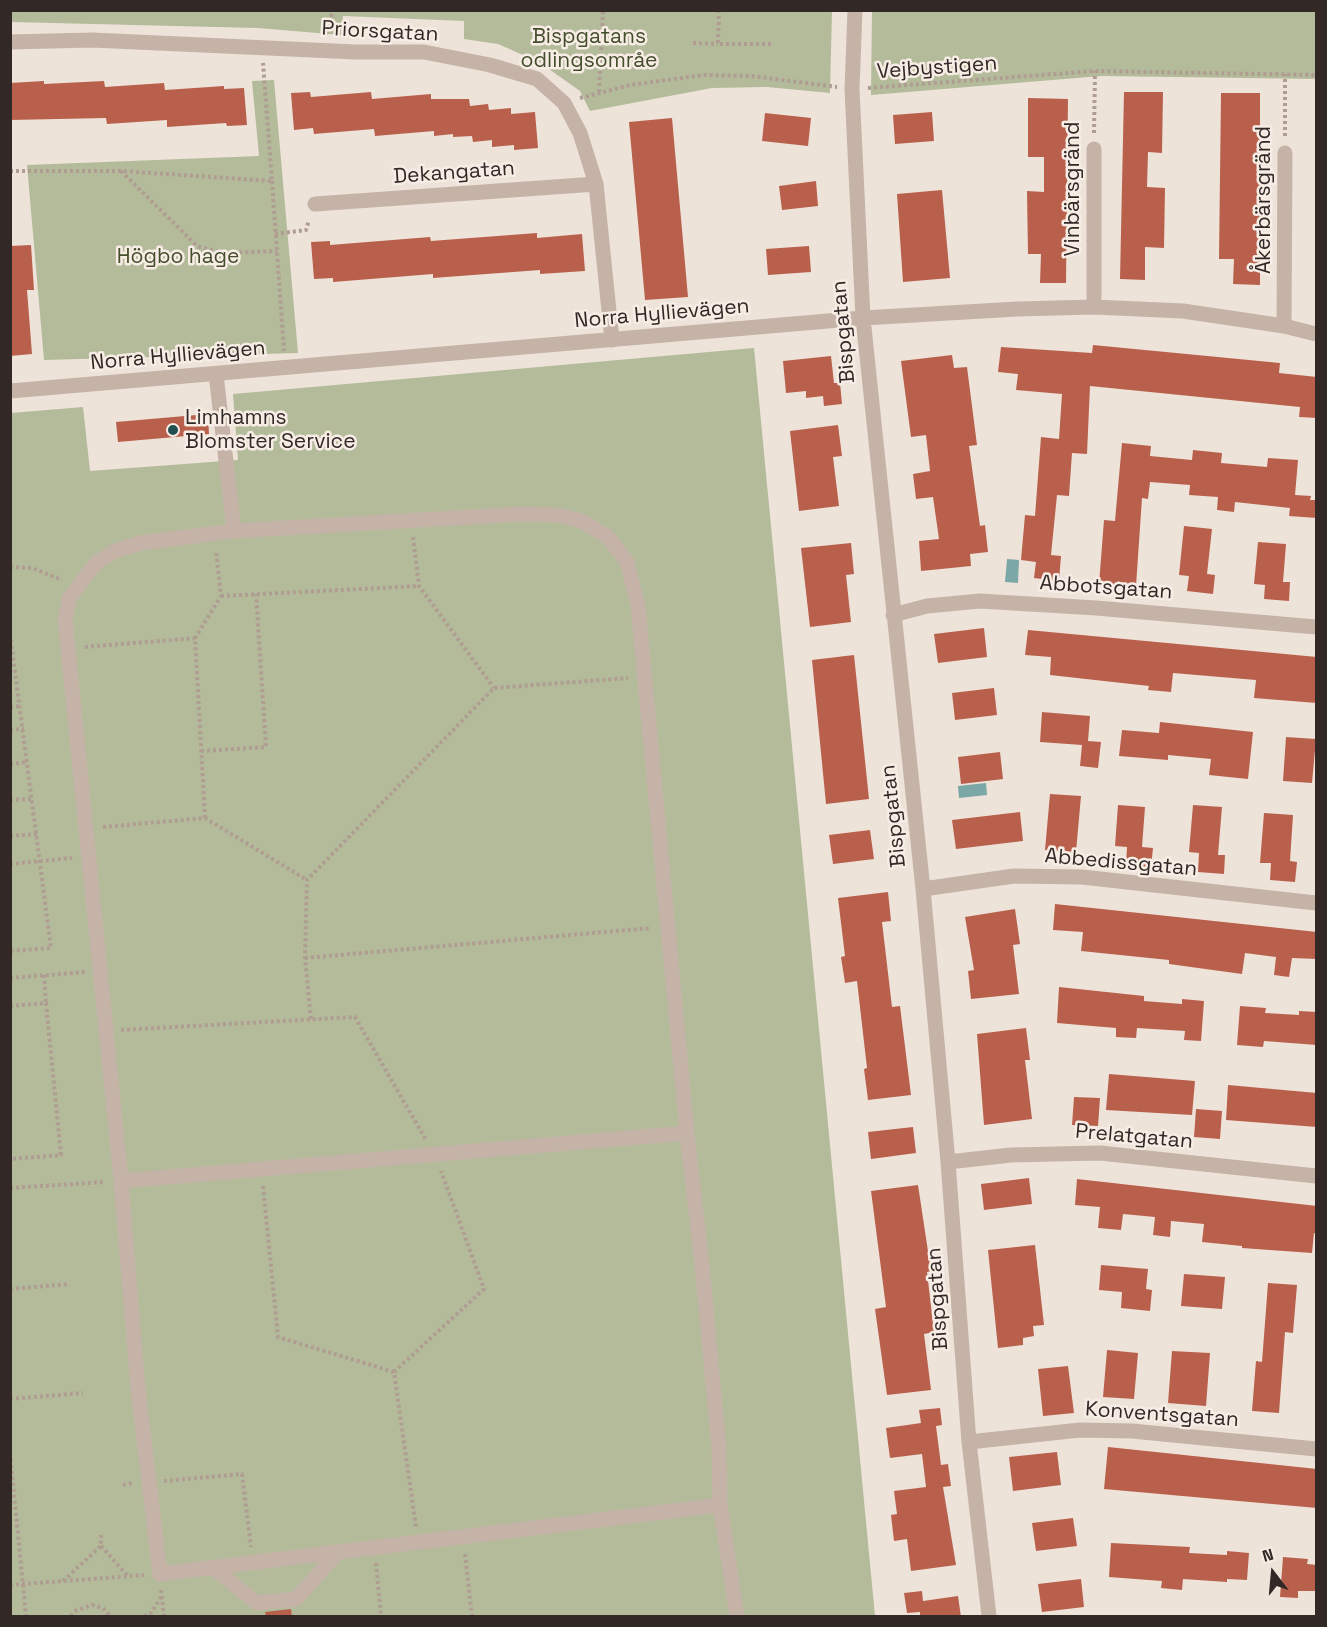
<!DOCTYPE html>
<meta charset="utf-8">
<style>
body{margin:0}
#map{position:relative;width:1327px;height:1627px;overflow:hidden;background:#eee3d9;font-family:"Space Grotesk",sans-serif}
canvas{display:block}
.frame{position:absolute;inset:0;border:12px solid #322927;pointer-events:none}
.north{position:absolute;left:1243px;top:1543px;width:60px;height:60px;-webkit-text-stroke:4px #f7ede5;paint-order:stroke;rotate:344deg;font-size:16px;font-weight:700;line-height:24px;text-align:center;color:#322927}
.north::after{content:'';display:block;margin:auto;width:21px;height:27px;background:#322927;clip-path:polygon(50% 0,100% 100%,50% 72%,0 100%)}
</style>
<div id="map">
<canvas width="1327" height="1627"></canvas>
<div class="frame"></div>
<div class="north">N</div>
</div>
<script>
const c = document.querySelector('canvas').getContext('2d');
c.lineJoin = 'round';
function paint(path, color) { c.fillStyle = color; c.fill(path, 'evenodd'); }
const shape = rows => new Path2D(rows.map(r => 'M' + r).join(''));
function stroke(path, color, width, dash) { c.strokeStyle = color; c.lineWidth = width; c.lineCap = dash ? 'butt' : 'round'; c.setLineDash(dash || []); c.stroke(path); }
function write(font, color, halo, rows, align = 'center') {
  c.font = font + ' "Space Grotesk",sans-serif'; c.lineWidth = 5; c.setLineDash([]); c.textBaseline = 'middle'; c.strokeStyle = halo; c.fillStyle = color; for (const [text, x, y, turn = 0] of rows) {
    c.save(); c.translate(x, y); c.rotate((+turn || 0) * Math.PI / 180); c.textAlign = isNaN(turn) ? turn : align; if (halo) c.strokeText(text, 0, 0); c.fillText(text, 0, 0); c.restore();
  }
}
const green = shape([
 [11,10,832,11,830,93,767,87,712,88,590,111,580,91,539,62,498,44,464,39,464,21,343,16,341,35,258,28,11,22],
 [872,11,1316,11,1316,79,1101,76,871,95],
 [274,80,298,353,44,360,27,165,259,156,252,81],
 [754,348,875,1616,11,1616,11,413,83,407,90,471,238,460,233,394]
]);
const water = shape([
 [1007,559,1019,560,1018,583,1005,582],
 [986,783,987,795,959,798,958,786]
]);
const building = shape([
 [44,81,44,84,104,81,105,87,164,83,165,90,224,86,224,89,244,88,247,125,227,126,226,123,167,127,167,120,107,124,106,118,10,120,10,83],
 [310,92,311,97,371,92,372,99,431,94,431,99,469,99,470,106,488,104,489,110,511,108,511,114,535,112,538,148,514,150,514,145,492,147,492,140,473,142,472,136,453,137,453,134,434,136,434,131,375,136,374,129,314,134,313,128,294,130,291,93],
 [1124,92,1163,92,1162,153,1148,152,1147,187,1165,188,1164,248,1145,247,1145,280,1120,279],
 [1221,93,1260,93,1260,285,1233,284,1234,259,1219,259],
 [1028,98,1068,99,1066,283,1040,283,1041,254,1028,254,1027,191,1044,192,1044,157,1028,157],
 [932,112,934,141,895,144,893,115],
 [765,113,811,118,808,146,762,141],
 [672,118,688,297,645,300,629,122],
 [816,181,818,206,782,210,779,186],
 [942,190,950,278,903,282,897,194],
 [537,233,537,238,582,234,585,271,540,274,540,270,433,278,433,274,333,282,333,278,314,279,311,242,330,241,330,245,430,237,431,241],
 [31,245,34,290,27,290,32,354,10,356,10,246],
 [809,246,811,272,768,275,766,249],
 [1093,345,1280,363,1279,373,1317,377,1317,418,1299,417,1300,407,1090,386,1087,454,1072,453,1069,496,1057,495,1051,555,1061,556,1059,581,1034,578,1036,562,1021,560,1025,515,1035,516,1041,437,1059,439,1062,394,1016,390,1018,374,998,372,1001,347,1092,353],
 [952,355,954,368,967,367,977,445,969,446,980,526,985,525,988,552,970,554,971,566,921,571,919,541,939,539,933,497,916,499,913,474,930,471,926,435,911,437,901,361],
 [831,356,834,383,840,383,842,404,824,406,823,396,806,398,806,391,786,393,783,361],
 [208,414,209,434,118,442,116,422],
 [838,425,842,456,833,457,839,506,799,511,790,431],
 [1122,443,1151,446,1150,456,1192,460,1193,450,1222,453,1221,463,1267,467,1268,458,1298,460,1295,495,1311,496,1310,500,1317,500,1317,518,1289,516,1290,508,1235,502,1234,512,1217,510,1218,497,1189,495,1190,485,1150,482,1148,499,1142,498,1136,586,1099,584,1104,520,1115,521],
 [1184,526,1212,529,1207,574,1215,575,1213,594,1187,591,1189,576,1179,575],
 [1258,542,1286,544,1283,582,1290,582,1289,601,1264,599,1265,585,1254,584],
 [851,543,854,574,846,575,851,622,810,627,801,548],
 [984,628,987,657,938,663,934,634],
 [1028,630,1317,657,1317,703,1254,698,1256,680,1173,673,1171,692,1148,690,1149,686,1050,675,1051,657,1025,655],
 [854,655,869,799,826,804,812,660],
 [994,688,997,715,955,720,952,693],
 [1042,712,1090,716,1088,741,1101,742,1098,768,1080,766,1082,745,1040,742],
 [1160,722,1253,732,1248,779,1209,775,1211,759,1168,755,1168,760,1119,756,1122,730,1159,733],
 [1286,737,1316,739,1312,783,1283,781],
 [1000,752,1003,779,961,784,958,757],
 [1050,794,1081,796,1076,852,1045,850],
 [1118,805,1145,807,1142,847,1153,848,1151,867,1126,865,1127,847,1115,846],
 [1193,805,1222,807,1218,855,1225,855,1224,874,1198,872,1199,853,1189,852],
 [1020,812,1023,841,956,849,952,820],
 [1264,813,1293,815,1290,861,1297,862,1295,882,1270,880,1271,863,1260,863],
 [870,830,874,859,833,864,829,835],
 [888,892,891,921,882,922,892,1007,900,1006,911,1095,868,1100,864,1069,867,1068,857,981,845,983,841,957,845,956,838,898],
 [1055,904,1317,932,1317,959,1292,958,1289,977,1274,975,1276,957,1245,953,1242,974,1169,964,1169,960,1081,951,1083,932,1053,930],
 [1015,909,1020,944,1013,945,1019,994,971,999,968,971,974,970,965,917],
 [1059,987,1144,996,1144,1001,1182,1004,1182,999,1204,1001,1201,1041,1184,1040,1185,1031,1137,1028,1136,1038,1116,1037,1116,1028,1057,1023],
 [1240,1006,1266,1008,1265,1013,1299,1015,1299,1011,1317,1012,1317,1045,1264,1041,1263,1047,1237,1045],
 [1026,1028,1030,1060,1025,1060,1032,1119,984,1125,977,1034],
 [1109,1074,1195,1081,1192,1115,1106,1110],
 [1228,1085,1317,1093,1317,1127,1226,1120],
 [1074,1097,1100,1098,1098,1126,1072,1125],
 [1196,1109,1222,1111,1220,1139,1194,1137],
 [913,1127,916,1153,871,1159,868,1132],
 [1029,1178,1032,1204,984,1210,981,1184],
 [1077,1179,1317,1206,1317,1234,1314,1233,1312,1253,1242,1248,1242,1246,1202,1242,1204,1224,1171,1221,1170,1237,1153,1235,1155,1217,1123,1214,1121,1230,1098,1228,1100,1207,1075,1205],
 [918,1185,931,1271,927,1272,934,1332,924,1334,931,1390,887,1395,875,1309,886,1307,871,1191],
 [1035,1245,1044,1325,1033,1326,1034,1336,1023,1338,1023,1345,998,1348,988,1250],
 [1101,1265,1148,1269,1146,1289,1152,1290,1150,1311,1121,1308,1122,1292,1099,1290],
 [1184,1274,1225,1277,1222,1309,1181,1306],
 [1268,1283,1297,1285,1293,1333,1285,1332,1279,1413,1252,1411,1256,1361,1262,1362],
 [1107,1350,1138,1353,1134,1399,1103,1397],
 [1172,1351,1210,1353,1206,1406,1168,1403],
 [1068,1366,1074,1413,1043,1416,1038,1369],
 [940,1408,942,1425,936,1426,941,1465,948,1464,951,1486,943,1487,956,1565,911,1571,907,1539,894,1541,891,1515,897,1514,894,1491,926,1487,922,1454,890,1458,886,1428,921,1423,919,1410],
 [1108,1447,1317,1469,1317,1508,1104,1489],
 [1057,1452,1061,1485,1013,1491,1009,1457],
 [1073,1518,1077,1546,1036,1551,1032,1523],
 [1111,1543,1190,1547,1189,1553,1227,1555,1227,1551,1249,1553,1247,1580,1227,1579,1227,1582,1183,1579,1182,1590,1161,1588,1162,1581,1109,1577],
 [1283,1557,1308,1559,1307,1564,1317,1565,1317,1591,1298,1591,1298,1598,1280,1597],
 [1081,1579,1084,1607,1042,1612,1038,1584],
 [922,1591,923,1601,958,1596,961,1617,920,1617,920,1612,907,1613,904,1593],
 [291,1609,292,1617,266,1617,265,1612]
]);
const path = shape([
 [719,10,718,44,771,44],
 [326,34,333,10],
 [693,43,718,44],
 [868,88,1095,71,1316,75],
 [599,92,603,10],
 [580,98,630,85,703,75,751,76,837,87],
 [1094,133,1095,71],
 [1285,136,1285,74],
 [10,171,121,171,272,181,263,63],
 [121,171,197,246,223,253,277,251],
 [272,181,284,351],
 [275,234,306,230,309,220],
 [413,537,419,586,494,688],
 [10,567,32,568,62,580],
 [221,596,419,586],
 [10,634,51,948,10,951],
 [85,647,195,638],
 [10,707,20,706],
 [10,730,24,729],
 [201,751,266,747,256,594],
 [10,764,28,762],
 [10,800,33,799],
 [205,818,195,638,221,596,216,550],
 [103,827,205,818,307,880],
 [10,836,37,834],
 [10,864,72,858],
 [305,958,651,928],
 [44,975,46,1003],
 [10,978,85,972],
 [10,1006,46,1003,61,1155,10,1159],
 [311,1019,305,958,307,880,494,688,628,678],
 [121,1030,355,1017,426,1140],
 [263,1186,278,1337,394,1372,416,1527],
 [10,1188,105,1182],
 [10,1289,70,1284],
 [394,1372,484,1289,441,1171],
 [10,1399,83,1393],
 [10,1453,26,1616],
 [164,1481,242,1474,251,1547],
 [123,1485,133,1483],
 [101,1546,128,1576],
 [465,1554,472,1616],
 [376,1563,381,1616],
 [63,1581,101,1546,101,1535],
 [10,1585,144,1575],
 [161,1590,164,1616],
 [71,1616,75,1611,92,1605,103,1608,110,1616],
 [144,1616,150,1614,162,1596]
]);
const minor = shape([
 [855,10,852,89,863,318,923,889,948,1162,969,1442,989,1616],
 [10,42,92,40,356,52,424,52,490,65,537,79,564,103,580,133,596,184,612,340],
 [315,204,596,184],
 [1094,307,1094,149],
 [1284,326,1285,153],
 [216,374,234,531],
 [10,391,863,318,1017,309,1094,307,1183,311,1284,326,1316,334],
 [893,615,927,606,980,601,1096,608,1316,627],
 [923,889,1014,876,1082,877,1316,903],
 [948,1162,1011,1155,1100,1153,1316,1176],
 [121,1181,687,1133],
 [969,1442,1080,1430,1132,1431,1316,1449],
 [720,1505,160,1574,138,1389,121,1181,65,619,70,597,96,563,115,551,140,543,234,531,520,514,558,515,582,521,608,537,627,562,638,606,687,1133,702,1265,719,1449,720,1505,737,1616],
 [213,1568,257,1603,296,1599,338,1552]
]);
const markers = [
 [173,430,6,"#214f4f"]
];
const streetNames = [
 ["Priorsgatan",380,32,3],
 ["Vejbystigen",937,68,-4],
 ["Dekangatan",454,173,-4],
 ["Vinbärsgränd",1073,189,-90],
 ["Åkerbärsgränd",1264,200,-90],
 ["Norra Hyllievägen",662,314,-5],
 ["Bispgatan",844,332,-95],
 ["Norra Hyllievägen",178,356,-5],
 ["Abbotsgatan",1106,588,4],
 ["Bispgatan",894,816,-96],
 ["Abbedissgatan",1121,863,5],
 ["Prelatgatan",1134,1137,5],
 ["Bispgatan",938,1299,-94],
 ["Konventsgatan",1162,1415,4]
];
const parkNames = [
 ["Bispgatans",589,37],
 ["odlingsområe",589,61],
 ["Högbo hage",178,257]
];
const poiNames = [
 ["Limhamns",185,418],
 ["Blomster Service",185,442]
];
paint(green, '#b3bb9b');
paint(water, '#7ba8a7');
paint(building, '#b9604c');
stroke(path, '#b09d91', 4, [3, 3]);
stroke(minor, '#c5b3a7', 15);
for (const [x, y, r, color] of markers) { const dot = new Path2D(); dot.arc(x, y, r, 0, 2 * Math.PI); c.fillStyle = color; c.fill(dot); stroke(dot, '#f7ede5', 2); }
write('21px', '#322927', '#f7ede5', streetNames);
write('21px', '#444e2d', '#f7ede5', parkNames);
write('21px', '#322927', '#f7ede5', poiNames, 'left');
</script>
